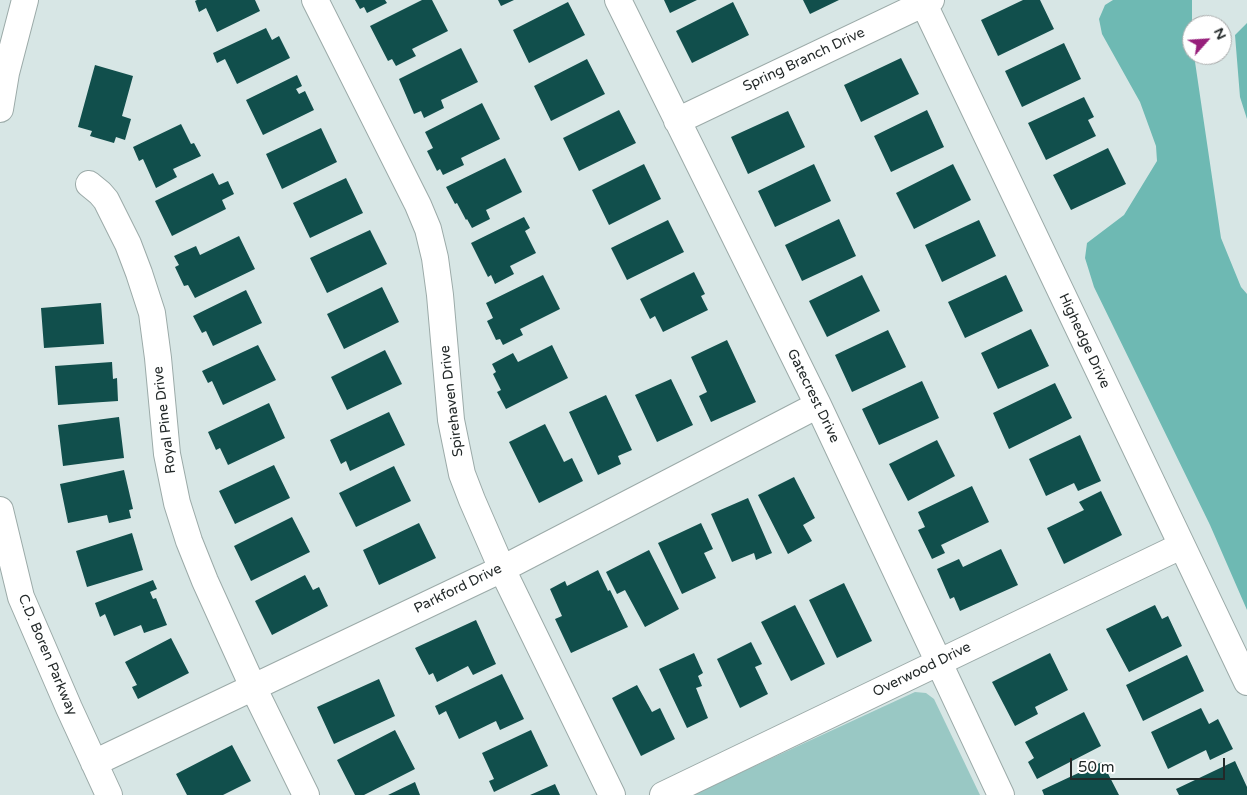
<!DOCTYPE html>
<style>
body{margin:0}
#map{position:relative;width:1247px;height:795px;overflow:hidden;background:#d7e6e5;font-family:"Varela Round",sans-serif}
canvas{display:block}
.north{position:absolute;left:1182px;top:15px;width:50px;height:50px;box-sizing:border-box;background:#fff;border:1px solid #a7a9a9;border-radius:50%;rotate:64deg;font-size:14px;font-weight:700;line-height:20px;text-align:center;color:#232929}
.north::after{content:'';display:block;margin:auto;width:18px;height:22px;background:#971f7b;clip-path:polygon(50% 0,100% 100%,50% 72%,0 100%)}
.scale{position:absolute;left:1070px;top:758px;width:155px;height:22px;box-sizing:border-box;border:2px solid #232929;border-top:0;padding-left:6px;font-size:15px;line-height:18px;white-space:nowrap;color:#232929;-webkit-text-stroke:4px #fff;paint-order:stroke}
</style>
<div id="map">
<canvas width="1247" height="795"></canvas>
<div class="north">N</div>
<div class="scale">50 m</div>
</div>
<script>
const c = document.querySelector('canvas').getContext('2d');
c.lineJoin = 'round';
function paint(path, color) { c.fillStyle = color; c.fill(path, 'evenodd'); }
const shape = rows => new Path2D(rows.map(r => 'M' + r).join(''));
function stroke(path, color, width, dash) { c.strokeStyle = color; c.lineWidth = width; c.lineCap = dash ? 'butt' : 'round'; c.setLineDash(dash || []); c.stroke(path); }
function write(font, color, halo, rows, align = 'center') {
  c.font = font + ' "Varela Round",sans-serif'; c.lineWidth = 5; c.setLineDash([]); c.textBaseline = 'middle'; c.strokeStyle = halo; c.fillStyle = color; for (const [text, x, y, turn = 0] of rows) {
    c.save(); c.translate(x, y); c.rotate((+turn || 0) * Math.PI / 180); c.textAlign = isNaN(turn) ? turn : align; if (halo) c.strokeText(text, 0, 0); c.fillText(text, 0, 0); c.restore();
  }
}
const green = shape([
 [915,692,926,693,934,699,980,795,692,795]
]);
const forest = shape([
 [1113,0,1192,0,1192,55,1194,55,1221,238,1241,287,1247,294,1247,610,1210,525,1094,287,1085,258,1087,243,1124,215,1157,161,1156,146,1140,102,1102,34,1099,19,1105,5],
 [1247,23,1247,119,1240,97,1235,35]
]);
const building = shape([
 [197,0,255,0,260,11,217,32,206,8,199,12,195,1],
 [355,0,385,0,387,3,367,13,364,7,360,9],
 [422,0,432,0,448,31,412,49,416,56,396,66,392,59,388,61,370,26],
 [498,0,514,0,501,6],
 [664,0,697,0,670,13],
 [803,0,839,0,810,14],
 [1023,0,1040,0,1054,29,998,56,981,20],
 [568,2,585,35,529,63,513,30],
 [733,2,749,35,692,63,676,31],
 [266,28,272,40,279,36,290,58,237,84,225,59,217,63,213,53],
 [1064,43,1081,79,1022,107,1005,71],
 [461,48,478,82,441,100,444,108,424,118,421,111,414,114,399,79],
 [901,58,919,94,861,122,844,85],
 [587,59,605,94,551,121,534,86],
 [95,65,133,76,122,116,131,119,125,140,116,137,114,143,90,136,92,131,78,127],
 [297,75,302,86,296,89,299,94,305,91,314,110,263,135,246,100],
 [1084,97,1094,117,1088,120,1096,136,1046,160,1028,123],
 [482,103,500,139,461,158,464,165,443,175,440,169,437,171,427,151,433,148,425,132],
 [619,110,636,143,579,171,563,138],
 [927,110,944,147,891,172,874,136],
 [788,111,805,147,748,174,731,137],
 [181,124,191,144,194,143,201,156,173,169,177,177,156,188,143,159,139,161,133,147],
 [321,128,337,162,282,189,266,154],
 [1108,148,1126,184,1071,210,1053,175],
 [505,158,522,192,486,210,490,219,472,228,467,219,466,220,457,203,455,204,446,187],
 [644,164,661,199,609,225,592,190],
 [814,164,831,201,775,227,758,191],
 [953,164,971,200,914,229,896,193],
 [213,173,219,185,228,181,234,194,222,200,226,209,172,236,155,201],
 [346,178,363,213,310,238,293,203],
 [524,217,530,228,525,231,536,253,510,266,514,274,495,284,491,275,488,277,471,243],
 [839,219,856,256,802,281,785,245],
 [668,220,684,252,627,280,611,248],
 [979,220,996,256,942,282,925,245],
 [370,230,387,264,327,293,310,258],
 [239,236,255,269,195,298,188,285,184,286,175,267,179,265,174,256,196,246,200,255],
 [694,272,705,294,701,296,708,310,663,332,655,316,650,319,640,299],
 [543,275,560,309,520,329,523,335,503,345,500,339,496,340,487,321,493,318,486,303],
 [862,275,880,311,827,337,809,301],
 [1006,275,1023,311,965,338,948,302],
 [382,287,399,322,344,349,327,314],
 [246,290,262,323,213,346,206,331,202,333,193,316],
 [101,303,104,344,44,348,41,308],
 [1031,329,1049,366,998,389,981,353],
 [888,330,906,367,852,392,835,355],
 [727,340,756,402,711,422,699,396,707,392,691,357],
 [258,345,276,380,223,405,212,381,208,383,202,371],
 [552,345,568,378,506,409,497,392,501,390,493,374,496,372,492,364,513,353,518,362],
 [385,350,402,384,347,410,331,377],
 [112,362,113,379,117,378,118,401,58,405,55,366],
 [671,379,693,425,657,442,635,395],
 [922,381,939,418,879,445,862,409],
 [1055,383,1072,418,1009,449,993,413],
 [606,395,632,450,618,456,621,464,598,475,569,412],
 [269,403,285,438,228,465,220,448,216,450,208,432],
 [389,412,405,445,350,471,346,461,341,464,330,440],
 [119,417,124,458,63,466,58,425],
 [545,424,564,462,572,458,583,481,539,503,509,442],
 [1080,435,1101,481,1078,491,1074,483,1046,496,1029,459],
 [937,440,955,476,908,501,889,464],
 [274,465,290,498,235,524,219,491],
 [394,466,411,501,356,527,339,493],
 [124,470,133,509,129,510,131,518,109,523,107,515,68,523,60,484],
 [794,477,815,518,803,525,812,541,788,554,758,495],
 [972,486,989,522,941,545,945,553,932,559,918,530,925,527,918,512],
 [1101,491,1122,535,1064,564,1047,528,1084,510,1079,502],
 [748,498,772,553,756,560,754,553,732,562,711,514],
 [292,517,310,552,251,581,234,546],
 [419,523,436,558,379,585,363,550],
 [701,523,713,549,704,553,716,578,682,594,658,543],
 [132,533,143,570,87,587,76,551],
 [1001,549,1018,585,960,611,954,597,950,599,937,569,959,559,963,567],
 [649,550,679,609,645,627,625,590,617,594,606,572],
 [598,570,608,591,610,590,628,627,571,653,555,619,562,616,550,589,565,581,567,586],
 [305,575,313,590,319,587,328,606,272,635,255,601],
 [153,580,157,589,150,592,153,599,156,598,167,625,144,633,141,625,114,636,105,614,100,617,95,603],
 [844,583,872,641,837,658,809,600],
 [795,605,825,664,791,681,761,622],
 [1155,605,1162,619,1168,616,1182,646,1129,672,1106,629],
 [476,620,496,664,473,675,468,666,437,682,433,673,429,675,415,648],
 [171,638,189,673,138,699,132,687,137,685,125,662],
 [751,642,762,664,755,667,768,694,740,708,717,659],
 [694,653,703,673,698,676,702,686,696,688,708,718,687,728,659,669],
 [1050,653,1068,690,1035,707,1038,714,1015,726,992,682],
 [1187,655,1204,691,1143,721,1126,685],
 [502,674,524,719,500,730,496,721,459,739,446,711,439,715,435,706],
 [379,679,395,716,334,744,317,707],
 [637,685,652,712,660,708,675,739,641,756,612,698],
 [1201,708,1209,724,1218,719,1233,749,1210,760,1206,750,1168,769,1151,732],
 [1084,712,1101,746,1037,779,1028,762,1034,758,1025,742],
 [395,730,415,769,364,795,355,795,337,760],
 [531,730,548,766,494,792,489,781,494,779,482,753],
 [232,745,251,781,223,795,187,795,176,774],
 [1235,761,1247,787,1247,795,1179,795,1176,789],
 [1102,762,1119,795,1044,795,1042,790],
 [415,782,420,795,388,795],
 [555,784,560,795,530,795]
]);
const minor = shape([
 [315,0,418,205,428,229,435,258,440,295,451,420,462,474,472,500,502,569,612,795],
 [618,0,818,405,1001,795],
 [922,0,1247,682],
 [0,109,6,73,25,0],
 [677,121,931,0],
 [89,184,100,193,106,200,128,244,139,273,152,313,158,358,167,454,177,503,189,541,205,581,253,687,306,795],
 [0,510,21,597,69,708,109,795],
 [94,763,502,569,818,405],
 [663,795,1181,546]
]);
const streetNames = [
 ["Spring Branch Drive",804,60,-25],
 ["Highedge Drive",1084,341,65],
 ["Gatecrest Drive",813,396,64],
 ["Spirehaven Drive",452,401,-97],
 ["Royal Pine Drive",165,420,-97],
 ["Parkford Drive",458,589,-26],
 ["C.D. Boren Parkway",47,655,67],
 ["Overwood Drive",922,670,-26]
];
paint(green, '#99c8c4');
paint(forest, '#6eb9b3');
paint(building, '#114f4c');
stroke(minor, '#9baaa8', 28);
stroke(minor, '#fff', 26);
write('14px', '#232929', '#fff', streetNames);
</script>
